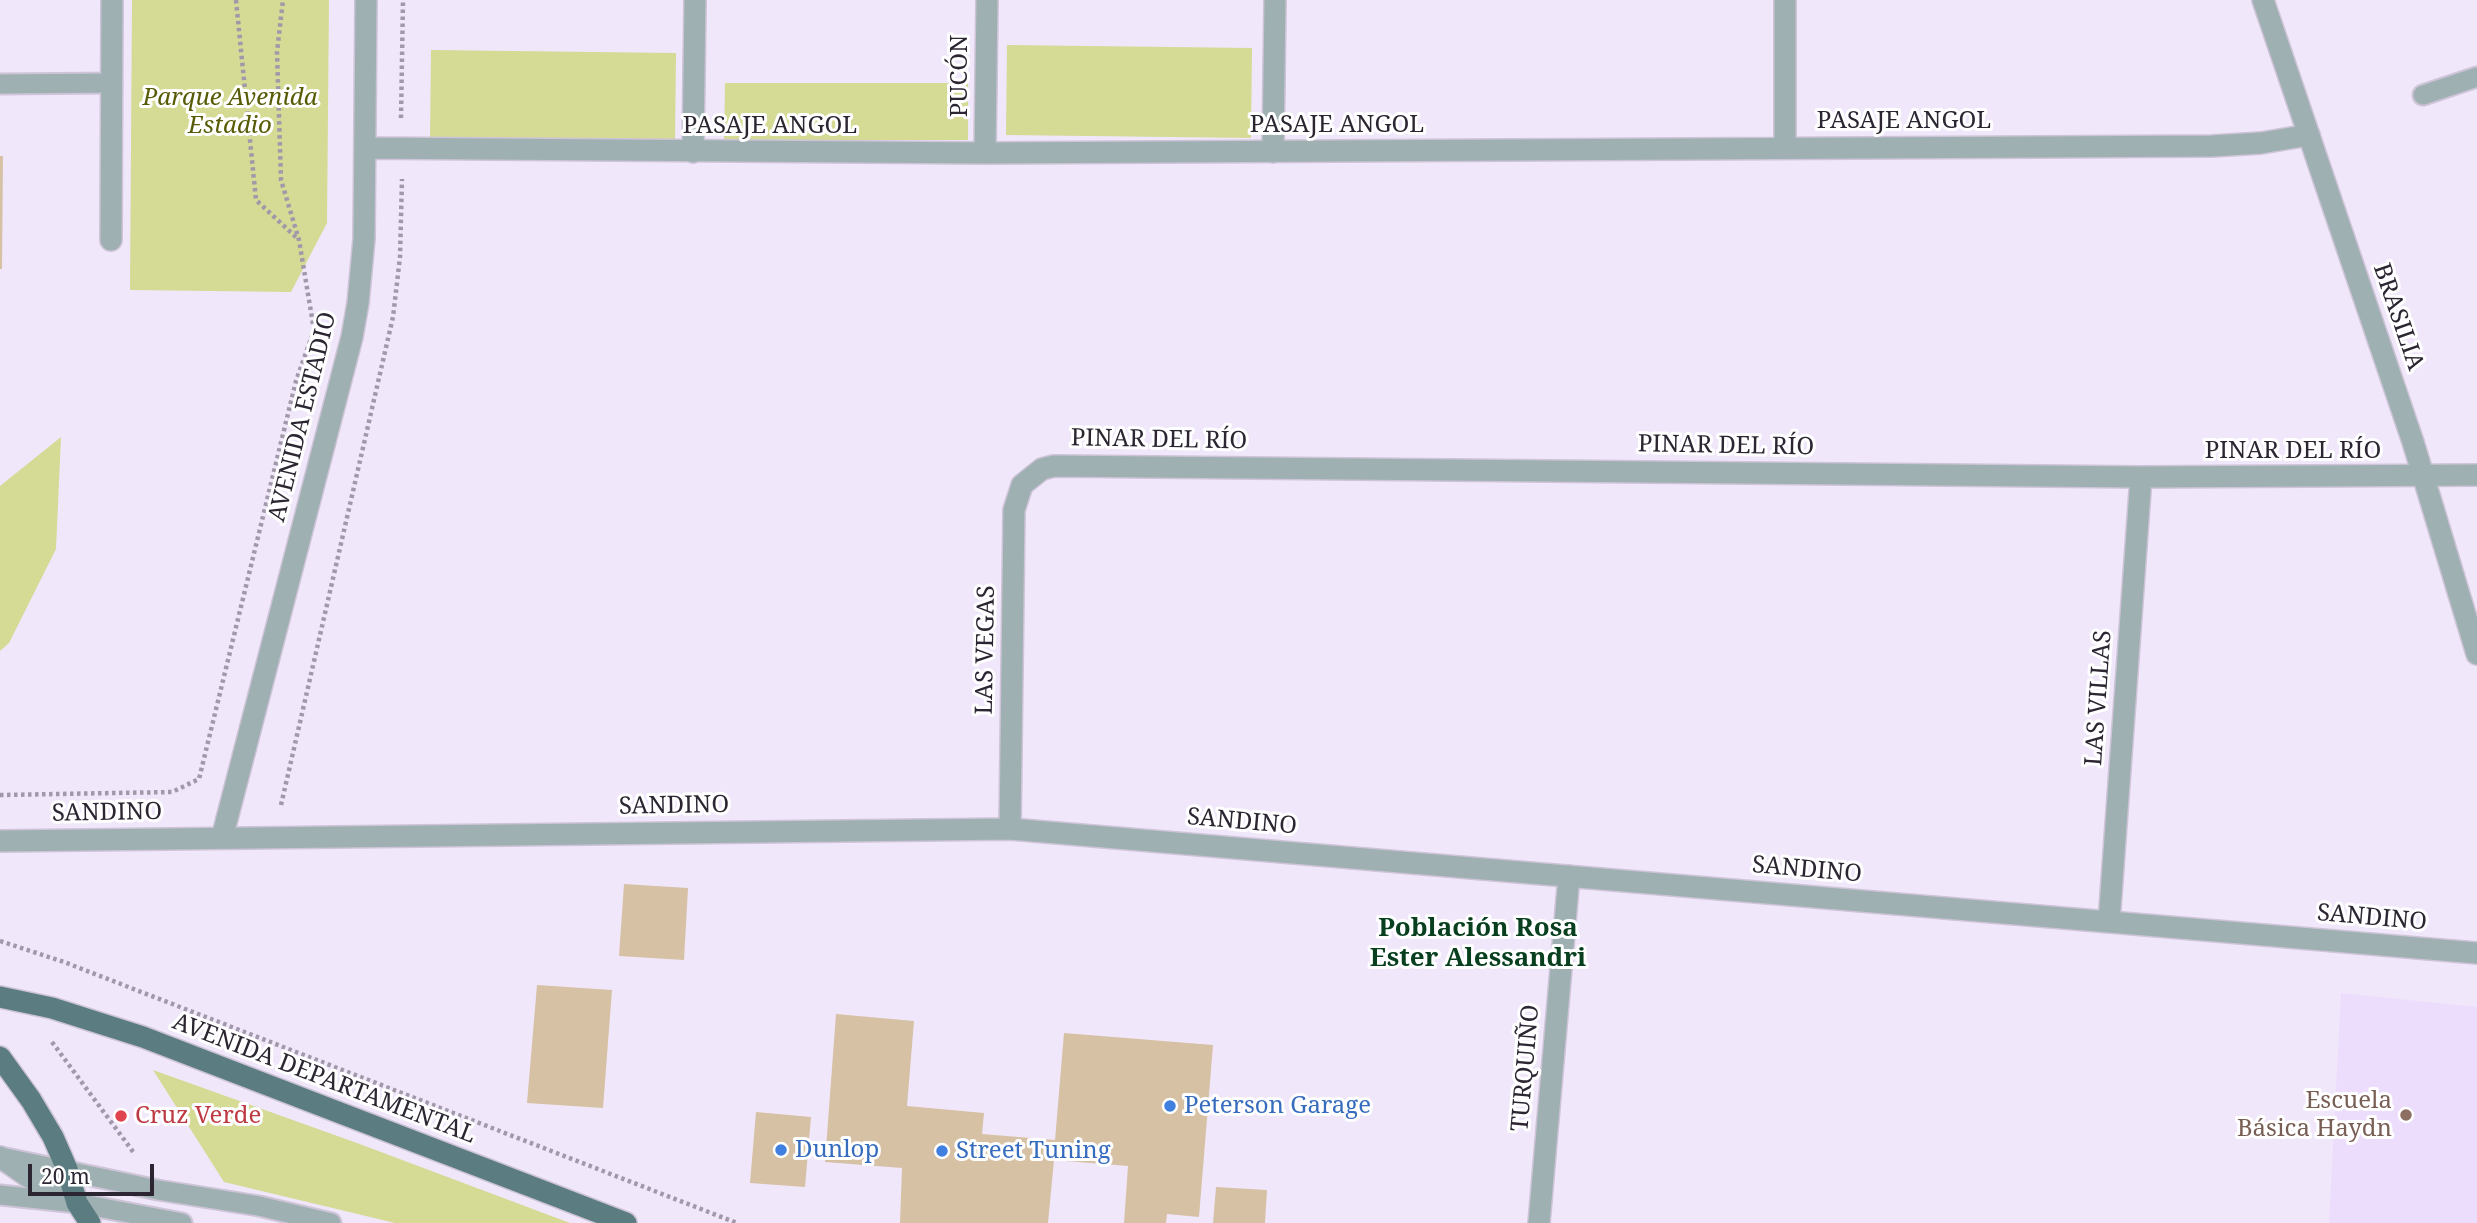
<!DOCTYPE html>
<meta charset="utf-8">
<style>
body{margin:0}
#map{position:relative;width:2477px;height:1223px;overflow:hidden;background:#f1e7fb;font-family:"Noto Serif",serif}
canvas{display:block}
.scale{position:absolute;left:28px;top:1164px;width:126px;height:32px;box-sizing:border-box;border:4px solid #2c2632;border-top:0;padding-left:9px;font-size:21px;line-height:24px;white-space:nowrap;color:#2c2632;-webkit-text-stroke:5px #fff;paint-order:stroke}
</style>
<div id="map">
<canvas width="2477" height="1223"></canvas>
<div class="scale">20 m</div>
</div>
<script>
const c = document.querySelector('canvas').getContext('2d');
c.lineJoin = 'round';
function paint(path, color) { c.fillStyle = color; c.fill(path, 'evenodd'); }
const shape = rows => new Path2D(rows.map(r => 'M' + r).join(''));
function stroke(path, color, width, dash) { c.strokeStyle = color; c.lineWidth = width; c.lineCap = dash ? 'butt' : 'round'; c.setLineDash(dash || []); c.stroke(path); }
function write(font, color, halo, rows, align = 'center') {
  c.font = font + ' "Noto Serif",serif'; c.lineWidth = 6; c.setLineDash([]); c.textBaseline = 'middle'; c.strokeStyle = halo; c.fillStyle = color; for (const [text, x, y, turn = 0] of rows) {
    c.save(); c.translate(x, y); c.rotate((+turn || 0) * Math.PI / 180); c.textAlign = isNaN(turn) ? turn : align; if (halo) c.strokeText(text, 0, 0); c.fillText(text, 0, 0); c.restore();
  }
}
const built = shape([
 [2341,993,2477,1007,2477,1223,2329,1223]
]);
const green = shape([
 [132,0,329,0,327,223,291,292,130,290],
 [1007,45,1252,48,1251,138,1006,135],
 [431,50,676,53,675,142,430,139],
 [725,83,968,83,968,140,724,140],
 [61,437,56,549,9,643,0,651,0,486],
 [153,1070,357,1143,570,1223,395,1223,224,1182]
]);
const building = shape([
 [0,156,3,156,2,269,0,269],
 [624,884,688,888,684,960,619,956],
 [537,985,612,990,603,1108,527,1103],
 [836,1014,914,1021,907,1106,984,1113,982,1134,1055,1140,1064,1033,1213,1045,1199,1217,1167,1214,1166,1223,1124,1223,1128,1166,1054,1160,1048,1223,900,1223,902,1168,825,1162],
 [756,1112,811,1117,805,1187,750,1183],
 [1216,1187,1267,1190,1265,1223,1213,1223]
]);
const path = shape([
 [236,0,256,200,298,239],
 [401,118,403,0],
 [0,795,172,792,199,779,296,381,314,330,299,240,281,180,277,52,283,0],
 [281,805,393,317,400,257,402,179],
 [0,941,64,962,737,1223],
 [52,1042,134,1153]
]);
const service = shape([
 [0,84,112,83],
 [2423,95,2477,77],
 [1,1157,158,1190,259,1206,331,1223],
 [0,1195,77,1203,182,1223]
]);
const minor = shape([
 [365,148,985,153,2212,146,2261,143,2309,135],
 [1785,148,1785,0],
 [693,152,695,0],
 [1273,152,1275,0],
 [985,153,987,0],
 [111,240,112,0],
 [1010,829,1014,510,1022,485,1042,469,1054,466,2141,477,2477,475],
 [222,838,352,337,358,303,364,239,366,0],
 [0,841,1010,829,2477,953],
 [2109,922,2141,477],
 [1539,1223,1569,876]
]);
const tertiary = shape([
 [2263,0,2413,442,2477,654],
 [0,1157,27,1176,77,1203]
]);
const primary = shape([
 [0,997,52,1008,143,1037,626,1223],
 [0,1057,31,1100,53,1137,67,1169,77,1203,90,1223]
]);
const markers = [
 [1170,1106,7,"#3f7fe0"],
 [2406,1115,7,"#8d6e63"],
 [121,1116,7,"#e0444e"],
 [781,1150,7,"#3f7fe0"],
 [942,1151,7,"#3f7fe0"]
];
const streetNames = [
 ["PUCÓN",960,76,-90],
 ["PASAJE ANGOL",1904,121],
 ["PASAJE ANGOL",1337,125],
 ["PASAJE ANGOL",770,126],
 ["BRASILIA",2398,317,71],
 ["AVENIDA ESTADIO",303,417,-76],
 ["PINAR DEL RÍO",1159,440,1],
 ["PINAR DEL RÍO",1726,446,1],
 ["PINAR DEL RÍO",2293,451],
 ["LAS VEGAS",986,650,-89],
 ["LAS VILLAS",2099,698,-86],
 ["SANDINO",674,806,-1],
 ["SANDINO",107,813,-1],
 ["SANDINO",1242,822,5],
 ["SANDINO",1807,870,5],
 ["SANDINO",2372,918,5],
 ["TURQUIÑO",1526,1068,-85],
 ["AVENIDA DEPARTAMENTAL",324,1079,21]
];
const parkNames = [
 ["Parque Avenida",230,98],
 ["Estadio",230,126]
];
const educationNames = [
 ["Escuela",2392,1101],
 ["Básica Haydn",2392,1129]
];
const shopNames = [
 ["Peterson Garage",1184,1106],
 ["Dunlop",795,1150],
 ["Street Tuning",956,1151]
];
const healthNames = [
 ["Cruz Verde",135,1116]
];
const neighbourhoodNames = [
 ["Población Rosa",1478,929],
 ["Ester Alessandri",1478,959]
];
paint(built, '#ecddfc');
paint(green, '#d5da94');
paint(building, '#d6c1a4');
stroke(service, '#cec4d7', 23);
stroke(minor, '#cec4d7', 24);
stroke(tertiary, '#cec4d7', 24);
stroke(primary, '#cec4d7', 24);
stroke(path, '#a198a9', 4.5, [3.5, 3.5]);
stroke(service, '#9eb0b2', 19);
stroke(minor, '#9eb0b2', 21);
stroke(tertiary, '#9eb0b2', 21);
stroke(primary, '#5b7d81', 21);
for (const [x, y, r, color] of markers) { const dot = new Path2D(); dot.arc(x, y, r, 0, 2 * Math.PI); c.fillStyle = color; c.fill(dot); stroke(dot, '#fff', 2.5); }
write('24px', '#2c2632', '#fff', streetNames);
write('italic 24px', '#585b05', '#fff', parkNames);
write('24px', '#785e54', '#fff', educationNames, 'right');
write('24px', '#366cbe', '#fff', shopNames, 'left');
write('24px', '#be3a42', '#fff', healthNames, 'left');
write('bold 26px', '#08401f', '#fff', neighbourhoodNames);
</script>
